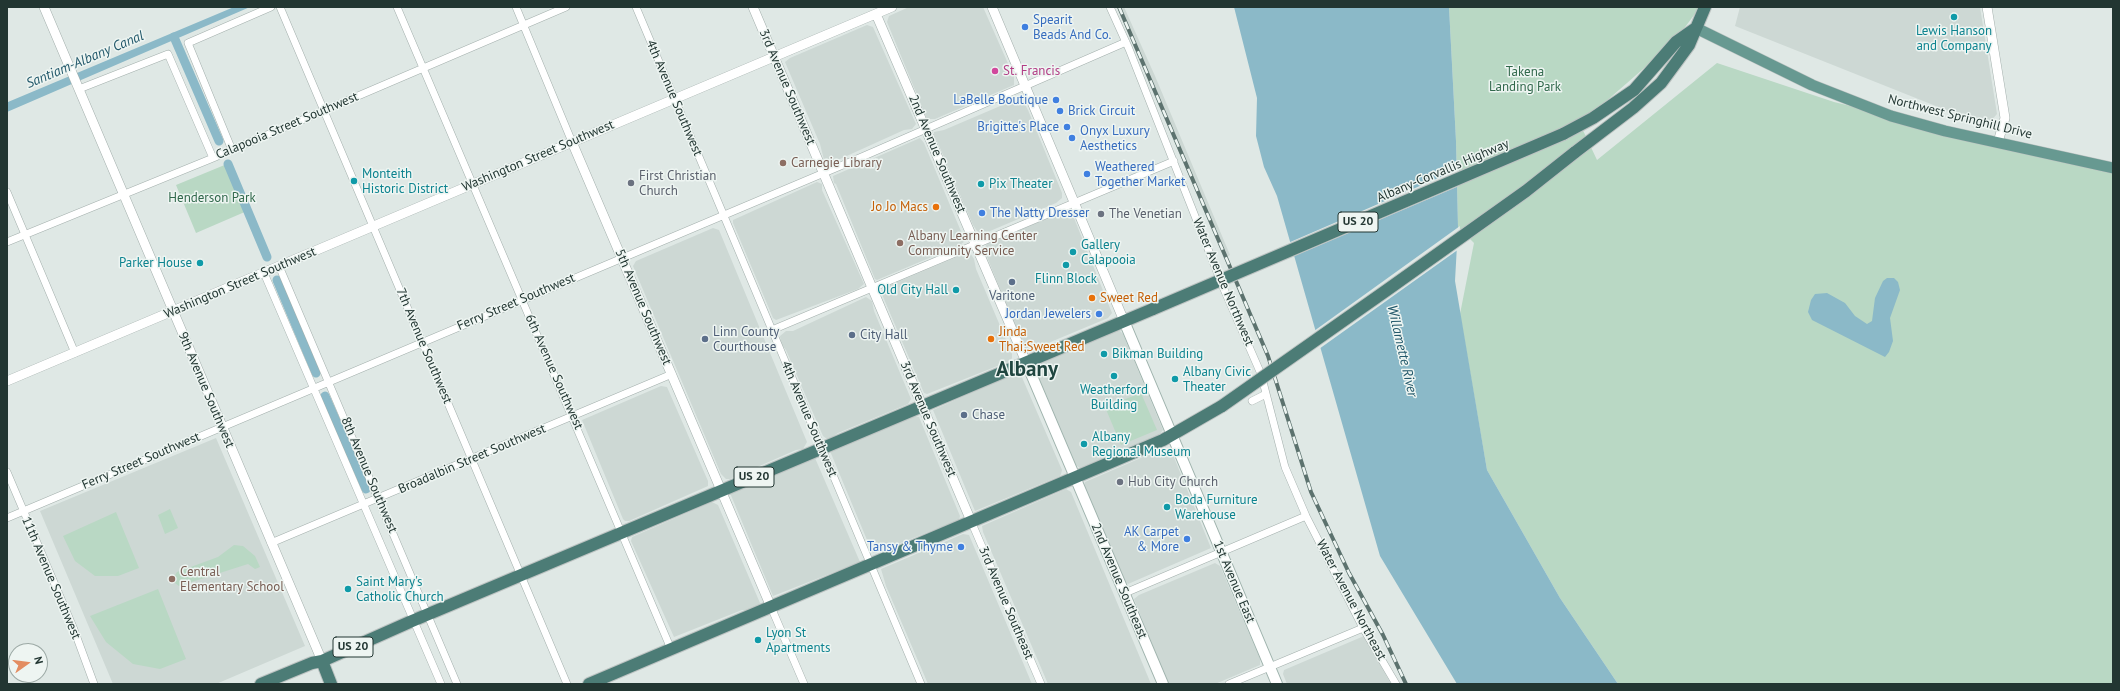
<!DOCTYPE html>
<style>
body{margin:0}
#map{position:relative;width:2120px;height:691px;overflow:hidden;background:#dfe8e5;font-family:"PT Sans",sans-serif}
canvas{display:block}
.frame{position:absolute;inset:0;border:8px solid #223632;pointer-events:none}
.north{position:absolute;left:8px;top:643px;width:40px;height:40px;box-sizing:border-box;background:#eef5f2;border:1px solid #9ca9a5;border-radius:50%;rotate:76deg;font-size:11px;font-weight:700;line-height:16px;text-align:center;color:#223632}
.north::after{content:'';display:block;margin:auto;width:14px;height:18px;background:#e38d62;clip-path:polygon(50% 0,100% 100%,50% 72%,0 100%)}
</style>
<div id="map">
<canvas width="2120" height="691"></canvas>
<div class="frame"></div>
<div class="north">N</div>
</div>
<script>
const c = document.querySelector('canvas').getContext('2d');
c.lineJoin = 'round';
function paint(path, color) { c.fillStyle = color; c.fill(path, 'evenodd'); }
const shape = rows => new Path2D(rows.map(r => 'M' + r).join(''));
function stroke(path, color, width, dash) { c.strokeStyle = color; c.lineWidth = width; c.lineCap = dash ? 'butt' : 'round'; c.setLineDash(dash || []); c.stroke(path); }
function write(font, color, halo, rows, align = 'center') {
  c.font = font + ' "PT Sans",sans-serif'; c.lineWidth = 3; c.setLineDash([]); c.textBaseline = 'middle'; c.strokeStyle = halo; c.fillStyle = color; for (const [text, x, y, turn = 0] of rows) {
    c.save(); c.translate(x, y); c.rotate((+turn || 0) * Math.PI / 180); c.textAlign = isNaN(turn) ? turn : align; if (halo) c.strokeText(text, 0, 0); c.fillText(text, 0, 0); c.restore();
  }
}
const built = shape([
 [909,7,983,7,1014,77,1014,85,935,119,927,119,887,22,889,16],
 [1117,7,1124,7,1155,76,1230,255,1224,258],
 [1740,7,1980,7,1997,114,1986,126,1735,26],
 [867,25,873,27,916,124,912,129,904,130,829,164,824,160,820,144,785,62,790,58],
 [1019,98,1023,101,1028,110,1062,193,1062,198,1056,203,983,234,979,234,973,225,937,141,934,138,934,132,944,130],
 [920,138,924,143,965,241,960,245,877,280,875,279,836,184,834,183,833,176],
 [817,182,822,184,822,190,864,284,858,289,776,320,773,318,733,223,733,220],
 [1065,211,1072,213,1112,313,1108,318,1029,351,1025,350,987,257,985,247,987,244],
 [713,228,719,230,807,442,803,449,796,450,730,479,726,479,721,474,633,266,636,261],
 [966,253,970,253,974,259,976,269,1012,354,1012,358,1010,361,927,394,924,393,881,292,885,287],
 [866,297,872,301,874,311,911,399,908,404,838,433,831,438,827,439,823,436,786,350,781,344,780,336,786,331,793,331],
 [1116,331,1120,331,1123,334,1163,430,1159,435,1080,468,1074,464,1034,369,1035,366],
 [1016,373,1021,375,1062,470,1061,474,1060,476,975,511,933,410],
 [661,386,667,387,708,481,708,486,629,521,625,521,623,519,582,420],
 [914,416,919,417,960,516,959,520,875,553,872,552,830,451],
 [216,438,305,646,216,684,113,684,40,511],
 [1164,448,1171,450,1211,548,1128,584,1125,582,1084,485,1085,482],
 [815,458,860,562,773,596,730,493],
 [1066,489,1071,492,1151,684,1048,684,983,532,982,526],
 [712,502,718,505,760,603,759,606,751,610,742,610,674,637,631,541,632,537],
 [963,534,969,535,1032,684,928,684,886,586,881,569],
 [1215,563,1220,566,1260,659,1260,665,1215,684,1168,684,1134,599,1139,595],
 [1364,636,1391,684,1287,684,1283,674,1284,670]
]);
const green = shape([
 [1449,7,1700,7,1674,42,1580,124,1597,160,1717,63,1834,102,2113,169,2113,684,1618,684,1560,598,1487,470,1460,314,1474,243,1458,227,1456,141],
 [227,164,247,211,196,233,176,185],
 [1141,393,1157,430,1121,445,1105,407],
 [170,509,178,528,165,534,158,515],
 [116,512,139,568,118,576,95,576,75,561,63,536],
 [234,545,243,546,255,556,260,567,255,569,248,564,179,586,175,583,174,577,177,572,218,557],
 [158,589,186,659,160,669,133,664,106,642,90,616]
]);
const water = shape([
 [234,7,250,7,7,112,8,102],
 [1234,7,1449,7,1456,141,1458,227,1455,281,1487,470,1560,598,1618,684,1457,684,1380,556,1277,196,1264,167,1256,136,1257,98],
 [1887,278,1894,278,1898,282,1900,290,1890,318,1893,341,1889,352,1885,357,1812,320,1808,312,1811,300,1815,294,1827,293,1845,303,1855,316,1867,324,1872,321,1875,298,1883,281]
]);
const pier = shape([
 [1459,169,1459,186,1292,257,1288,243],
 [1460,226,1459,249,1319,349,1314,331]
]);
const canal = shape([
 [174,37,219,141],
 [228,164,267,257],
 [277,280,316,373],
 [325,396,366,489]
]);
const minor = shape([
 [280,7,567,684],
 [397,7,671,649],
 [516,7,572,142],
 [636,7,921,684],
 [1110,7,1129,49,1223,287,1261,374,1285,467,1306,516,1363,628,1396,684],
 [79,89,168,54,213,158],
 [232,150,188,43,271,7],
 [7,192,75,353],
 [7,242,213,158,566,7],
 [279,266,457,684],
 [264,273,441,684],
 [772,330,1174,161],
 [1252,401,1266,394],
 [7,472,73,627,94,684],
 [7,518,864,156,1126,42],
 [971,521,1041,684],
 [271,543,672,374],
 [1125,593,1306,516],
 [771,607,804,684],
 [1229,684,1363,628]
]);
const tertiary = shape([
 [44,7,322,661],
 [753,7,971,521],
 [992,7,1124,321],
 [1987,7,2005,118,1998,142],
 [876,14,1026,362],
 [572,142,771,607],
 [7,381,892,7]
]);
const secondary = shape([
 [1124,321,1277,684],
 [1026,362,1163,684]
]);
const primary = shape([
 [1696,28,1812,85,1891,116,1945,131,2113,168]
]);
const trunk = shape([
 [1563,134,1593,118,1634,90,1676,42,1696,28],
 [1574,153,1633,108,1661,83,1689,45,1705,7],
 [322,661,331,684],
 [261,684,312,663,322,661,412,621,1153,309],
 [589,684,1163,440,1222,406]
]);
const rail = shape([
 [1119,7,1268,356,1311,492,1349,573,1383,635,1406,684]
]);
const trunkBridge = shape([
 [1153,309,1563,134],
 [1222,406,1387,290,1526,191,1574,153]
]);
const markers = [
 [1954,17,4,"#0f9aa8"],
 [1025,27,4,"#3f7fe0"],
 [995,71,4,"#d1479c"],
 [1056,100,4,"#3f7fe0"],
 [1060,111,4,"#3f7fe0"],
 [1067,127,4,"#3f7fe0"],
 [1072,138,4,"#3f7fe0"],
 [783,163,4,"#8d6e63"],
 [1087,174,4,"#3f7fe0"],
 [354,181,4,"#0f9aa8"],
 [631,183,4,"#6b7280"],
 [981,184,4,"#0f9aa8"],
 [936,207,4,"#e8710a"],
 [982,213,4,"#3f7fe0"],
 [1101,214,4,"#6b7280"],
 [900,243,4,"#8d6e63"],
 [1073,252,4,"#0f9aa8"],
 [200,263,4,"#0f9aa8"],
 [1066,265,4,"#0f9aa8"],
 [1012,282,4,"#5c6f8a"],
 [956,290,4,"#0f9aa8"],
 [1092,298,4,"#e8710a"],
 [1099,314,4,"#3f7fe0"],
 [852,335,4,"#5c6f8a"],
 [705,339,4,"#5c6f8a"],
 [991,339,4,"#e8710a"],
 [1104,354,4,"#0f9aa8"],
 [1114,376,4,"#0f9aa8"],
 [1175,379,4,"#0f9aa8"],
 [964,415,4,"#5c6f8a"],
 [1084,444,4,"#0f9aa8"],
 [1120,482,4,"#6b7280"],
 [1167,507,4,"#0f9aa8"],
 [1187,539,4,"#3f7fe0"],
 [961,547,4,"#3f7fe0"],
 [172,579,4,"#8d6e63"],
 [348,589,4,"#0f9aa8"],
 [758,640,4,"#0f9aa8"]
];
const shields = [
 [1358,222,40],
 [754,477,40],
 [353,647,40]
];
const shieldNames = [
 ["US 20",1358,222],
 ["US 20",754,477],
 ["US 20",353,647]
];
const shopNames = [
 ["Spearit",1033,20],
 ["Beads And Co.",1033,35],
 ["LaBelle Boutique",1048,100,"right"],
 ["Brick Circuit",1068,111],
 ["Brigitte's Place",1059,127,"right"],
 ["Onyx Luxury",1080,131],
 ["Aesthetics",1080,146],
 ["Weathered",1095,167],
 ["Together Market",1095,182],
 ["The Natty Dresser",990,213],
 ["Jordan Jewelers",1091,314,"right"],
 ["AK Carpet",1179,532,"right"],
 ["& More",1179,547,"right"],
 ["Tansy & Thyme",953,547,"right"]
];
const cultureNames = [
 ["Lewis Hanson",1954,31,"center"],
 ["and Company",1954,46,"center"],
 ["Monteith",362,174],
 ["Historic District",362,189],
 ["Pix Theater",989,184],
 ["Gallery",1081,245],
 ["Calapooia",1081,260],
 ["Parker House",192,263,"right"],
 ["Flinn Block",1066,279,"center"],
 ["Old City Hall",948,290,"right"],
 ["Bikman Building",1112,354],
 ["Albany Civic",1183,372],
 ["Theater",1183,387],
 ["Weatherford",1114,390,"center"],
 ["Building",1114,405,"center"],
 ["Albany",1092,437],
 ["Regional Museum",1092,452],
 ["Boda Furniture",1175,500],
 ["Warehouse",1175,515],
 ["Saint Mary's",356,582],
 ["Catholic Church",356,597],
 ["Lyon St",766,633],
 ["Apartments",766,648]
];
const hotelNames = [
 ["St. Francis",1003,71]
];
const parkNames = [
 ["Takena",1525,72],
 ["Landing Park",1525,87],
 ["Henderson Park",212,198]
];
const streetNames = [
 ["3rd Avenue Southwest",787,87,67],
 ["4th Avenue Southwest",674,98,67],
 ["Northwest Springhill Drive",1960,117,14],
 ["Calapooia Street Southwest",287,126,-23],
 ["2nd Avenue Southwest",937,154,67],
 ["Washington Street Southwest",538,156,-23],
 ["Albany-Corvallis Highway",1443,171,-23],
 ["Water Avenue Northwest",1223,282,67],
 ["Washington Street Southwest",240,283,-23],
 ["Ferry Street Southwest",516,302,-23],
 ["5th Avenue Southwest",643,307,67],
 ["7th Avenue Southwest",424,346,67],
 ["6th Avenue Southwest",554,372,66],
 ["9th Avenue Southwest",206,390,67],
 ["4th Avenue Southwest",809,419,67],
 ["3rd Avenue Southwest",928,419,67],
 ["Broadalbin Street Southwest",472,459,-23],
 ["Ferry Street Southwest",141,461,-23],
 ["8th Avenue Southwest",369,475,67],
 ["11th Avenue Southwest",51,578,67],
 ["2nd Avenue Southeast",1119,581,67],
 ["1st Avenue East",1234,582,67],
 ["Water Avenue Northeast",1351,600,62],
 ["3rd Avenue Southeast",1006,603,67]
];
const educationNames = [
 ["Carnegie Library",791,163],
 ["Albany Learning Center",908,236],
 ["Community Service",908,251],
 ["Central",180,572],
 ["Elementary School",180,587]
];
const worshipNames = [
 ["First Christian",639,176],
 ["Church",639,191],
 ["The Venetian",1109,214],
 ["Hub City Church",1128,482]
];
const foodNames = [
 ["Jo Jo Macs",928,207,"right"],
 ["Sweet Red",1100,298],
 ["Jinda",999,332],
 ["Thai;Sweet Red",999,347]
];
const serviceNames = [
 ["Varitone",1012,296,"center"],
 ["Linn County",713,332],
 ["Courthouse",713,347],
 ["City Hall",860,335],
 ["Chase",972,415]
];
const waterNames = [
 ["Santiam-Albany Canal",85,60,-23],
 ["Willamette River",1402,351,77]
];
const townNames = [
 ["Albany",1027,370]
];
paint(built, '#cdd8d4');
paint(green, '#b9d8c4');
paint(water, '#8bb9c8');
paint(pier, '#dfe8e5');
stroke(canal, '#8bb9c8', 9);
stroke(minor, '#a3afac', 8);
stroke(tertiary, '#a3afac', 10);
stroke(secondary, '#9fb3ad', 12);
stroke(primary, '#bdc3c2', 12);
stroke(trunk, '#bdc3c2', 14);
stroke(minor, '#fff', 7);
stroke(tertiary, '#fff', 9);
stroke(secondary, '#fff', 10);
stroke(primary, '#679991', 11);
stroke(trunk, '#4c7c76', 12);
stroke(rail, '#5c726e', 4);
stroke(rail, '#eef5f2', 2.5, [8]);
stroke(trunkBridge, '#bdc3c2', 14, []);
stroke(trunkBridge, '#4c7c76', 12);
for (const [x, y, r, color] of markers) { const dot = new Path2D(); dot.arc(x, y, r, 0, 2 * Math.PI); c.fillStyle = color; c.fill(dot); stroke(dot, '#eef5f2', 1.5); }
for (const [x, y, w] of shields) { const box = new Path2D(); box.roundRect(x - w / 2, y - 10, w, 20, 3); c.fillStyle = '#eef5f2'; c.fill(box); stroke(box, '#223632', 1); }
write('bold 12px', '#223632', null, shieldNames);
write('13px', '#366cbe', '#eef5f2', shopNames, 'left');
write('13px', '#0d838f', '#eef5f2', cultureNames, 'left');
write('13px', '#b23c85', '#eef5f2', hotelNames, 'left');
write('13px', '#30684b', '#eef5f2', parkNames);
write('13px', '#223632', '#eef5f2', streetNames);
write('13px', '#785e54', '#eef5f2', educationNames, 'left');
write('13px', '#5b616d', '#eef5f2', worshipNames, 'left');
write('13px', '#c56008', '#eef5f2', foodNames, 'left');
write('13px', '#4e5e75', '#eef5f2', serviceNames, 'left');
write('italic 14px', '#23596b', '#eef5f2', waterNames);
write('bold 21px', '#204640', '#eef5f2', townNames);
</script>
